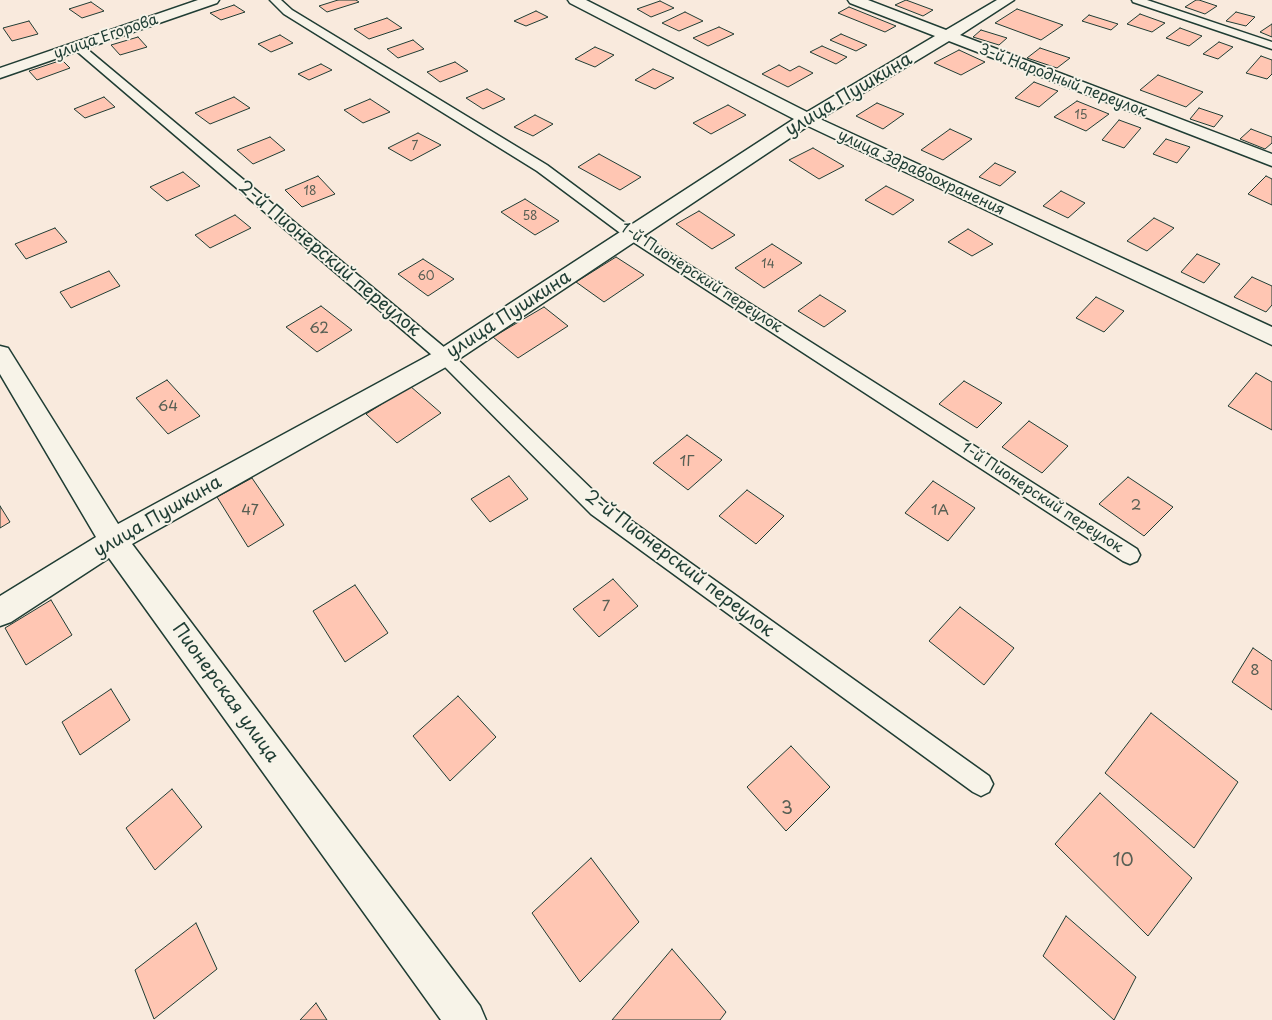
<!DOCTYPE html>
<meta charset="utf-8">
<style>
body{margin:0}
canvas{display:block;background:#f9eadd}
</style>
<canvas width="1272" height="1020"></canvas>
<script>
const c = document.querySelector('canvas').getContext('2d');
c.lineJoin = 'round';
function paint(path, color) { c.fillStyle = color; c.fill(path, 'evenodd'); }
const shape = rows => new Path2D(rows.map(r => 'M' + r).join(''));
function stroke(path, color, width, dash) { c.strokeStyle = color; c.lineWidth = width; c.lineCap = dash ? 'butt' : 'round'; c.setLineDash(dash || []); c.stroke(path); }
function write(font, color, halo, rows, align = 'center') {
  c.font = font + ' "Playpen Sans",sans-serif'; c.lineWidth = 4; c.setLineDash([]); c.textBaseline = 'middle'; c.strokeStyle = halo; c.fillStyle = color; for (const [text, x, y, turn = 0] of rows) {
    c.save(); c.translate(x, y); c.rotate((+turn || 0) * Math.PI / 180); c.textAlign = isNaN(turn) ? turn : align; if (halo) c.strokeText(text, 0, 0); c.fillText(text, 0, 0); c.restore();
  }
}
const building = shape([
 [338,0,356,0,359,2,327,12,319,6,338,0],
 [906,0,933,10,923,16,895,5,906,0],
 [1196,0,1199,0,1217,6,1205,14,1185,7,1196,0],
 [660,1,674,8,651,17,637,9,660,1],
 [91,2,104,11,82,18,69,9,91,2],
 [234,5,245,12,221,20,210,13,234,5],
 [849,7,896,26,885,32,838,13,849,7],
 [1017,9,1063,25,1041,40,995,23,1017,9],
 [536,11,548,17,526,26,514,21,536,11],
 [685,12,703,21,679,31,662,23,685,12],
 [1236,12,1255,17,1246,26,1226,21,1236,12],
 [1140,14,1165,23,1152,32,1127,24,1140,14],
 [1089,15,1118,24,1111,30,1082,21,1089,15],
 [387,18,402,28,369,39,354,29,387,18],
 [29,21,38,34,12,41,3,28,29,21],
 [1272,24,1272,37,1260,32,1272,24],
 [719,27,734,34,708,46,693,38,719,27],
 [1180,28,1202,36,1189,46,1166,38,1180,28],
 [981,30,1007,38,999,45,973,37,981,30],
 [841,34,867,45,856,51,830,40,841,34],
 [280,35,293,43,271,52,258,44,280,35],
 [138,37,147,47,120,55,111,45,138,37],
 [413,40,424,49,398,58,387,49,413,40],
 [1219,42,1233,47,1218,59,1203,54,1219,42],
 [822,46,847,57,836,64,810,52,822,46],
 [595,47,614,55,595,67,575,59,595,47],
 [1040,48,1070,58,1057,68,1027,58,1040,48],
 [959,50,985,62,961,75,934,63,959,50],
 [1261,56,1272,60,1272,74,1267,79,1246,73,1261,56],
 [62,60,70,68,37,80,29,71,62,60],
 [455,62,468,71,440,82,427,72,455,62],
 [321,64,332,70,309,80,298,74,321,64],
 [779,65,790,71,799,66,813,73,788,87,762,74,779,65],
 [653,69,674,78,655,89,635,80,653,69],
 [1158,75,1203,92,1186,107,1140,90,1158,75],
 [1034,82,1058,91,1039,107,1015,98,1034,82],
 [487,89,505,99,483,109,466,98,487,89],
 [104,97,115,107,85,118,74,109,104,97],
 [234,97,250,108,210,124,195,113,234,97],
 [370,99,390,112,363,123,344,110,370,99],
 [1077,101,1109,114,1086,131,1054,117,1077,101],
 [877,103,904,114,883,129,856,116,877,103],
 [728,105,746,115,711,134,693,123,728,105],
 [1199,108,1223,116,1214,127,1190,119,1199,108],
 [535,115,553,124,533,136,514,127,535,115],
 [1119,120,1141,128,1124,148,1102,140,1119,120],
 [950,129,972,139,943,160,921,150,950,129],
 [1251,129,1272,137,1272,143,1265,149,1240,139,1251,129],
 [418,133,441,145,411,161,388,148,418,133],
 [270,137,285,150,253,164,237,150,270,137],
 [1166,139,1190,147,1177,163,1153,154,1166,139],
 [813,148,844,166,819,179,789,160,813,148],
 [599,154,641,177,620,190,578,167,599,154],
 [995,163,1016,172,1000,186,979,177,995,163],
 [183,172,200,186,167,201,150,187,183,172],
 [318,176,335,194,302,207,285,190,318,176],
 [1266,176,1272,179,1272,205,1248,194,1266,176],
 [886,186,914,200,893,215,865,200,886,186],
 [1061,191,1085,203,1068,218,1043,206,1061,191],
 [525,199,559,221,535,235,501,212,525,199],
 [699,211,735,235,712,249,676,224,699,211],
 [235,215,251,228,210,248,195,235,235,215],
 [1154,218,1174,228,1147,251,1127,241,1154,218],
 [55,228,67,242,26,259,15,244,55,228],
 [968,229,993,244,972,256,948,242,968,229],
 [772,244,802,263,764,288,735,268,772,244],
 [1197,254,1220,264,1204,283,1181,272,1197,254],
 [616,257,644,275,604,302,576,282,616,257],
 [423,259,454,279,428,296,398,274,423,259],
 [109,271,120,286,71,308,60,292,109,271],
 [1252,277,1272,286,1272,305,1266,312,1234,297,1252,277],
 [820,295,846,311,824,327,798,311,820,295],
 [1096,297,1124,311,1104,332,1076,318,1096,297],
 [321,306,352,330,317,352,286,327,321,306],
 [544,307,568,326,518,358,493,337,544,307],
 [1256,373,1272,382,1272,430,1228,406,1256,373],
 [167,380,200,416,168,434,136,398,167,380],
 [964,381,1002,403,977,428,939,404,964,381],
 [410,386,441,413,397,443,366,414,410,386],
 [1029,421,1068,446,1042,473,1002,447,1029,421],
 [687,435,722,460,688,490,653,463,687,435],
 [509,476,528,499,490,522,471,499,509,476],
 [1128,477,1173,507,1144,536,1099,504,1128,477],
 [252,478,284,525,248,547,217,497,252,478],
 [933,481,975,508,948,541,905,513,933,481],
 [747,490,784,516,756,544,719,516,747,490],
 [0,506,10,522,0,528,0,506],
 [613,579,638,606,599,637,573,609,613,579],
 [355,585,388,633,345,662,313,611,355,585],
 [51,600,72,635,26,665,5,628,51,600],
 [960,607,1014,648,984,685,929,641,960,607],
 [1253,648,1272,661,1272,710,1232,682,1253,648],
 [111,689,130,720,80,755,62,722,111,689],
 [458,696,496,737,450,781,413,736,458,696],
 [1151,713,1238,782,1194,848,1105,773,1151,713],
 [791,746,830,787,786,831,747,787,791,746],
 [172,789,202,827,155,870,126,828,172,789],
 [1100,793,1192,878,1148,936,1055,844,1100,793],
 [591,858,639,922,580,982,532,913,591,858],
 [1066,916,1136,977,1114,1020,1043,956,1066,916],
 [196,923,217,969,154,1019,135,970,196,923],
 [672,949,726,1012,720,1020,612,1020,672,949],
 [316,1003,327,1020,300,1020,316,1003]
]);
const lane = shape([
 [270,0,281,0,292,10,547,165,637,232,1137,549,1140,555,1137,561,1130,564,1123,561,627,238,537,171,284,14,270,0],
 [1132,0,1147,0,1272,42,1272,49,1133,2,1132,0],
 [77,43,81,44,451,353,605,502,989,776,993,784,989,792,981,796,973,792,591,514,439,361,73,48,72,46,73,44,77,43]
]);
const street = shape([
 [198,0,219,0,217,3,0,78,0,68,198,0],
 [568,0,586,0,807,112,935,36,850,3,848,0,868,0,946,30,997,0,1014,0,960,35,1272,154,1272,166,949,41,820,119,1272,327,1272,345,808,126,453,363,132,544,480,1006,486,1020,441,1020,109,558,11,622,0,626,0,596,96,537,0,374,0,346,8,348,118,524,437,351,794,119,570,3,568,0]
]);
const farNumbernames = [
 ["15",1081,116],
 ["7",415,147],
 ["18",310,192],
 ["58",530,217],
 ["14",768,265],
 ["60",426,277]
];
const farStreetnames = [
 ["улица Егорова",106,37,-19],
 ["3-й Народный переулок",1063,81,21],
 ["улица Здравоохранения",921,173,25],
 ["1-й Пионерский переулок",701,278,33],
 ["1-й Пионерский переулок",1042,498,33]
];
const numberNames = [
 ["62",319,329],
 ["64",168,407],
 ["1Г",687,462],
 ["2",1136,506],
 ["47",250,511],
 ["1А",940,511],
 ["7",606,607],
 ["8",1255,671]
];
const streetNames = [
 ["улица Пушкина",849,95,-31],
 ["2-й Пионерский переулок",329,259,40],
 ["улица Пушкина",509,315,-33],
 ["улица Пушкина",158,517,-30],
 ["2-й Пионерский переулок",679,564,37],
 ["Пионерская улица",225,693,54]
];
const nearNumbernames = [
 ["3",787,809],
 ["10",1123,861]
];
paint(building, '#ffc6b3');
stroke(building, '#1f3d34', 1);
stroke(lane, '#1f3d34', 3);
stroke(street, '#1f3d34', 3);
paint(lane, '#f7f3e8');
paint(street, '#f7f3e8');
write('12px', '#575f54', null, farNumbernames);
write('15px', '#1f3d34', '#f7f3e8', farStreetnames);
write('15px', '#575f54', null, numberNames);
write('18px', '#1f3d34', '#f7f3e8', streetNames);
write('18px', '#575f54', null, nearNumbernames);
</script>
